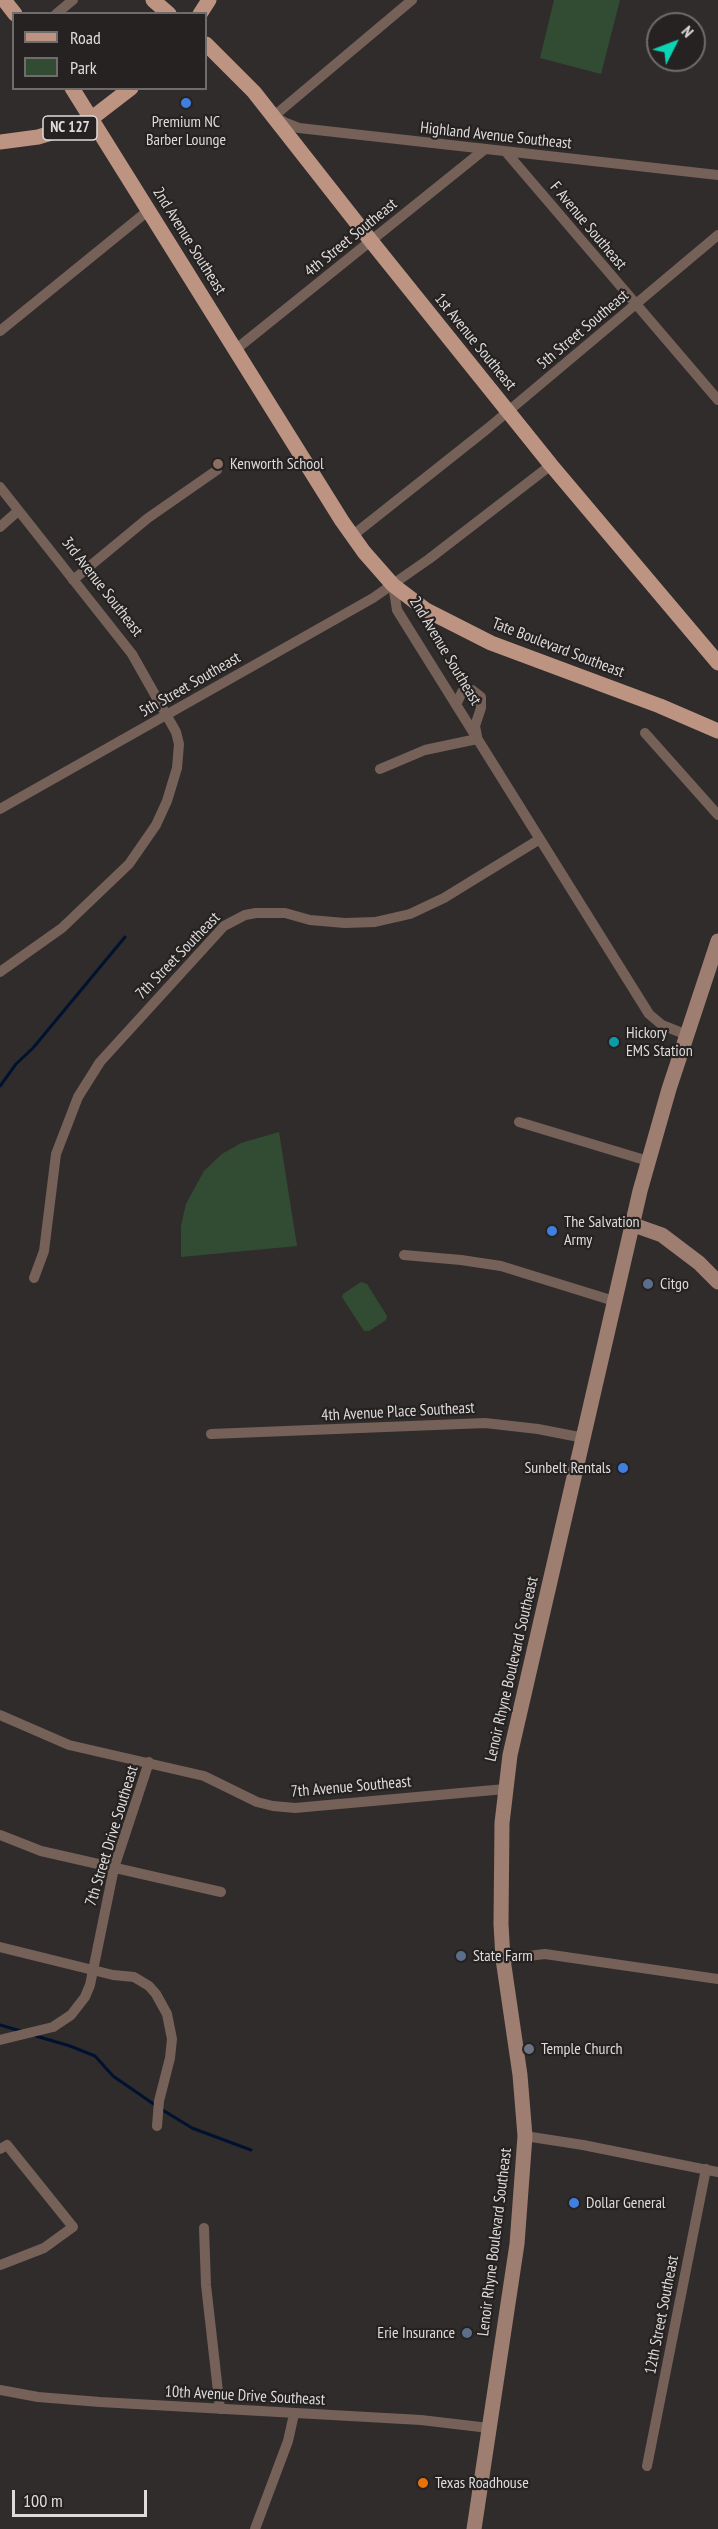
<!DOCTYPE html>
<style>
body{margin:0}
#map{position:relative;width:718px;height:2529px;overflow:hidden;background:#302c2b;font-family:"PT Sans Narrow",sans-serif}
canvas{display:block}
.legend{position:absolute;left:12px;top:12px;width:195px;height:78px;box-sizing:border-box;background:#262221;border:2px solid #706c6b;margin:0;padding:8px 10px;list-style:none;font-size:18px;color:#dedcdb}
.legend li{display:flex;align-items:center;gap:12px;height:30px}
.legend b{width:30px;border:2px solid #706c6b}
.north{position:absolute;left:646px;top:12px;width:60px;height:60px;box-sizing:border-box;background:#262221;border:2px solid #706c6b;border-radius:50%;rotate:48deg;font-size:16px;font-weight:700;line-height:24px;text-align:center;color:#dedcdb}
.north::after{content:'';display:block;margin:auto;width:21px;height:27px;background:#0bd5b5;clip-path:polygon(50% 0,100% 100%,50% 72%,0 100%)}
.scale{position:absolute;left:12px;top:2490px;width:135px;height:27px;box-sizing:border-box;border:3px solid #dedcdb;border-top:0;padding-left:8px;font-size:18px;line-height:21px;white-space:nowrap;color:#dedcdb;-webkit-text-stroke:4px #262221;paint-order:stroke}
</style>
<div id="map">
<canvas width="718" height="2529"></canvas>
<ul class="legend">
<li><b style="height:8px;background:#bd9482"></b>Road</li>
<li><b style="height:16px;background:#324c34"></b>Park</li>
</ul>
<div class="north">N</div>
<div class="scale">100 m</div>
</div>
<script>
const c = document.querySelector('canvas').getContext('2d');
c.lineJoin = 'round';
function paint(path, color) { c.fillStyle = color; c.fill(path, 'evenodd'); }
const shape = rows => new Path2D(rows.map(r => 'M' + r).join(''));
function stroke(path, color, width, dash) { c.strokeStyle = color; c.lineWidth = width; c.lineCap = dash ? 'butt' : 'round'; c.setLineDash(dash || []); c.stroke(path); }
function write(font, color, halo, rows, align = 'center') {
  c.font = font + ' "PT Sans Narrow",sans-serif'; c.lineWidth = 4.5; c.setLineDash([]); c.textBaseline = 'middle'; c.strokeStyle = halo; c.fillStyle = color; for (const [text, x, y, turn = 0] of rows) {
    c.save(); c.translate(x, y); c.rotate((+turn || 0) * Math.PI / 180); c.textAlign = isNaN(turn) ? turn : align; if (halo) c.strokeText(text, 0, 0); c.fillText(text, 0, 0); c.restore();
  }
}
const green = shape([
 [554,0,620,0,601,74,540,58],
 [279,1132,297,1246,181,1257,181,1226,186,1204,204,1171,222,1154,241,1143],
 [361,1282,367,1284,387,1316,386,1320,369,1331,364,1331,342,1297,343,1294]
]);
const stream = shape([
 [0,1086,16,1064,33,1048,125,937],
 [0,2025,21,2031],
 [36,2036,70,2046,95,2056,113,2076,155,2105],
 [161,2109,192,2128,251,2150]
]);
const street = shape([
 [412,0,274,116,286,123,299,128,718,175],
 [56,14,73,0],
 [506,152,718,400],
 [0,331,149,210],
 [235,350,485,149],
 [0,487,132,654,176,732,179,744,177,768,167,801,156,825,129,864,62,928,0,972],
 [0,527,18,511],
 [352,536,487,429,718,235],
 [73,580,148,518,217,470],
 [393,585,397,610,649,1014,662,1025,687,1035],
 [456,705,462,692,472,690,481,697,481,708,475,726,477,736],
 [645,733,718,815],
 [380,769,425,750,477,739],
 [0,809,373,598,429,559,551,465],
 [519,1122,648,1161],
 [404,1255,461,1260,501,1266,614,1301],
 [34,1278,44,1251,56,1154,78,1097,100,1062,224,926,245,915,256,913,285,913,310,920,345,923,375,922,410,914,444,898,540,839],
 [211,1434,485,1423,538,1429,584,1438],
 [0,1715,69,1745,204,1776,257,1802,273,1806,295,1808,505,1789],
 [0,1835,41,1851,221,1892],
 [0,1947,113,1975,134,1977,149,1986,156,1994,167,2014,172,2039,170,2058,159,2101,157,2126],
 [503,1959,545,1954,718,1979],
 [0,2040,53,2027,71,2015,85,1997,90,1985,114,1868,149,1762],
 [525,2136,583,2145,718,2172],
 [0,2149,7,2145,73,2227,44,2248,0,2265],
 [204,2228,206,2285,220,2409],
 [0,2390,38,2397,100,2402,421,2420,489,2428],
 [647,2466,706,2169],
 [255,2529,288,2441,294,2414]
]);
const secondary = shape([
 [631,1224,662,1235,699,1263,718,1282],
 [474,2529,517,2244,525,2136,520,2075,503,1959,501,1924,502,1823,510,1755,640,1191,669,1089,718,941]
]);
const primary = shape([
 [4,0,15,14],
 [153,0,169,14],
 [200,14,209,0],
 [206,44,254,92,371,241,551,465,718,663],
 [72,88,342,521,364,552,393,585,426,610,491,643,660,706,718,731],
 [0,142,38,137,78,125,92,118,131,88]
]);
const markers = [
 [186,103,6,"#3f7fe0"],
 [218,464,6,"#8d6e63"],
 [614,1042,6,"#0f9aa8"],
 [552,1231,6,"#3f7fe0"],
 [648,1284,6,"#5c6f8a"],
 [623,1468,6,"#3f7fe0"],
 [461,1956,6,"#5c6f8a"],
 [529,2049,6,"#6b7280"],
 [574,2203,6,"#3f7fe0"],
 [467,2333,6,"#5c6f8a"],
 [423,2483,6,"#e8710a"]
];
const shields = [
 [70,128,54]
];
const shieldNames = [
 ["NC 127",70,128]
];
const poiNames = [
 ["Premium NC",186,122,"center"],
 ["Barber Lounge",186,140,"center"],
 ["Kenworth School",230,464],
 ["Hickory",626,1033],
 ["EMS Station",626,1051],
 ["The Salvation",564,1222],
 ["Army",564,1240],
 ["Citgo",660,1284],
 ["Sunbelt Rentals",611,1468,"right"],
 ["State Farm",473,1956],
 ["Temple Church",541,2049],
 ["Dollar General",586,2203],
 ["Erie Insurance",455,2333,"right"],
 ["Texas Roadhouse",435,2483]
];
const streetNames = [
 ["Highland Avenue Southeast",496,136,6],
 ["F Avenue Southeast",588,226,50],
 ["4th Street Southeast",351,238,-39],
 ["2nd Avenue Southeast",189,241,58],
 ["5th Street Southeast",583,330,-40],
 ["1st Avenue Southeast",475,342,51],
 ["3rd Avenue Southeast",102,587,52],
 ["Tate Boulevard Southeast",558,648,21],
 ["2nd Avenue Southeast",445,651,59],
 ["5th Street Southeast",190,685,-30],
 ["7th Street Southeast",178,956,-46],
 ["4th Avenue Place Southeast",398,1412,-3],
 ["Lenoir Rhyne Boulevard Southeast",512,1669,-77],
 ["7th Avenue Southeast",351,1787,-5],
 ["7th Street Drive Southeast",112,1836,-73],
 ["Lenoir Rhyne Boulevard Southeast",495,2242,-83],
 ["12th Street Southeast",662,2315,-79],
 ["10th Avenue Drive Southeast",245,2396,3]
];
paint(green, '#324c34');
stroke(stream, '#001230', 3);
stroke(street, '#766158', 10);
stroke(secondary, '#9e7e70', 15);
stroke(primary, '#bd9482', 15);
for (const [x, y, r, color] of markers) { const dot = new Path2D(); dot.arc(x, y, r, 0, 2 * Math.PI); c.fillStyle = color; c.fill(dot); stroke(dot, '#262221', 2); }
for (const [x, y, w] of shields) { const box = new Path2D(); box.roundRect(x - w / 2, y - 12, w, 24, 4.5); c.fillStyle = '#262221'; c.fill(box); stroke(box, '#dedcdb', 1.5); }
write('bold 15px', '#dedcdb', null, shieldNames);
write('16px', '#dedcdb', '#262221', poiNames, 'left');
write('16px', '#dedcdb', '#262221', streetNames);
</script>
